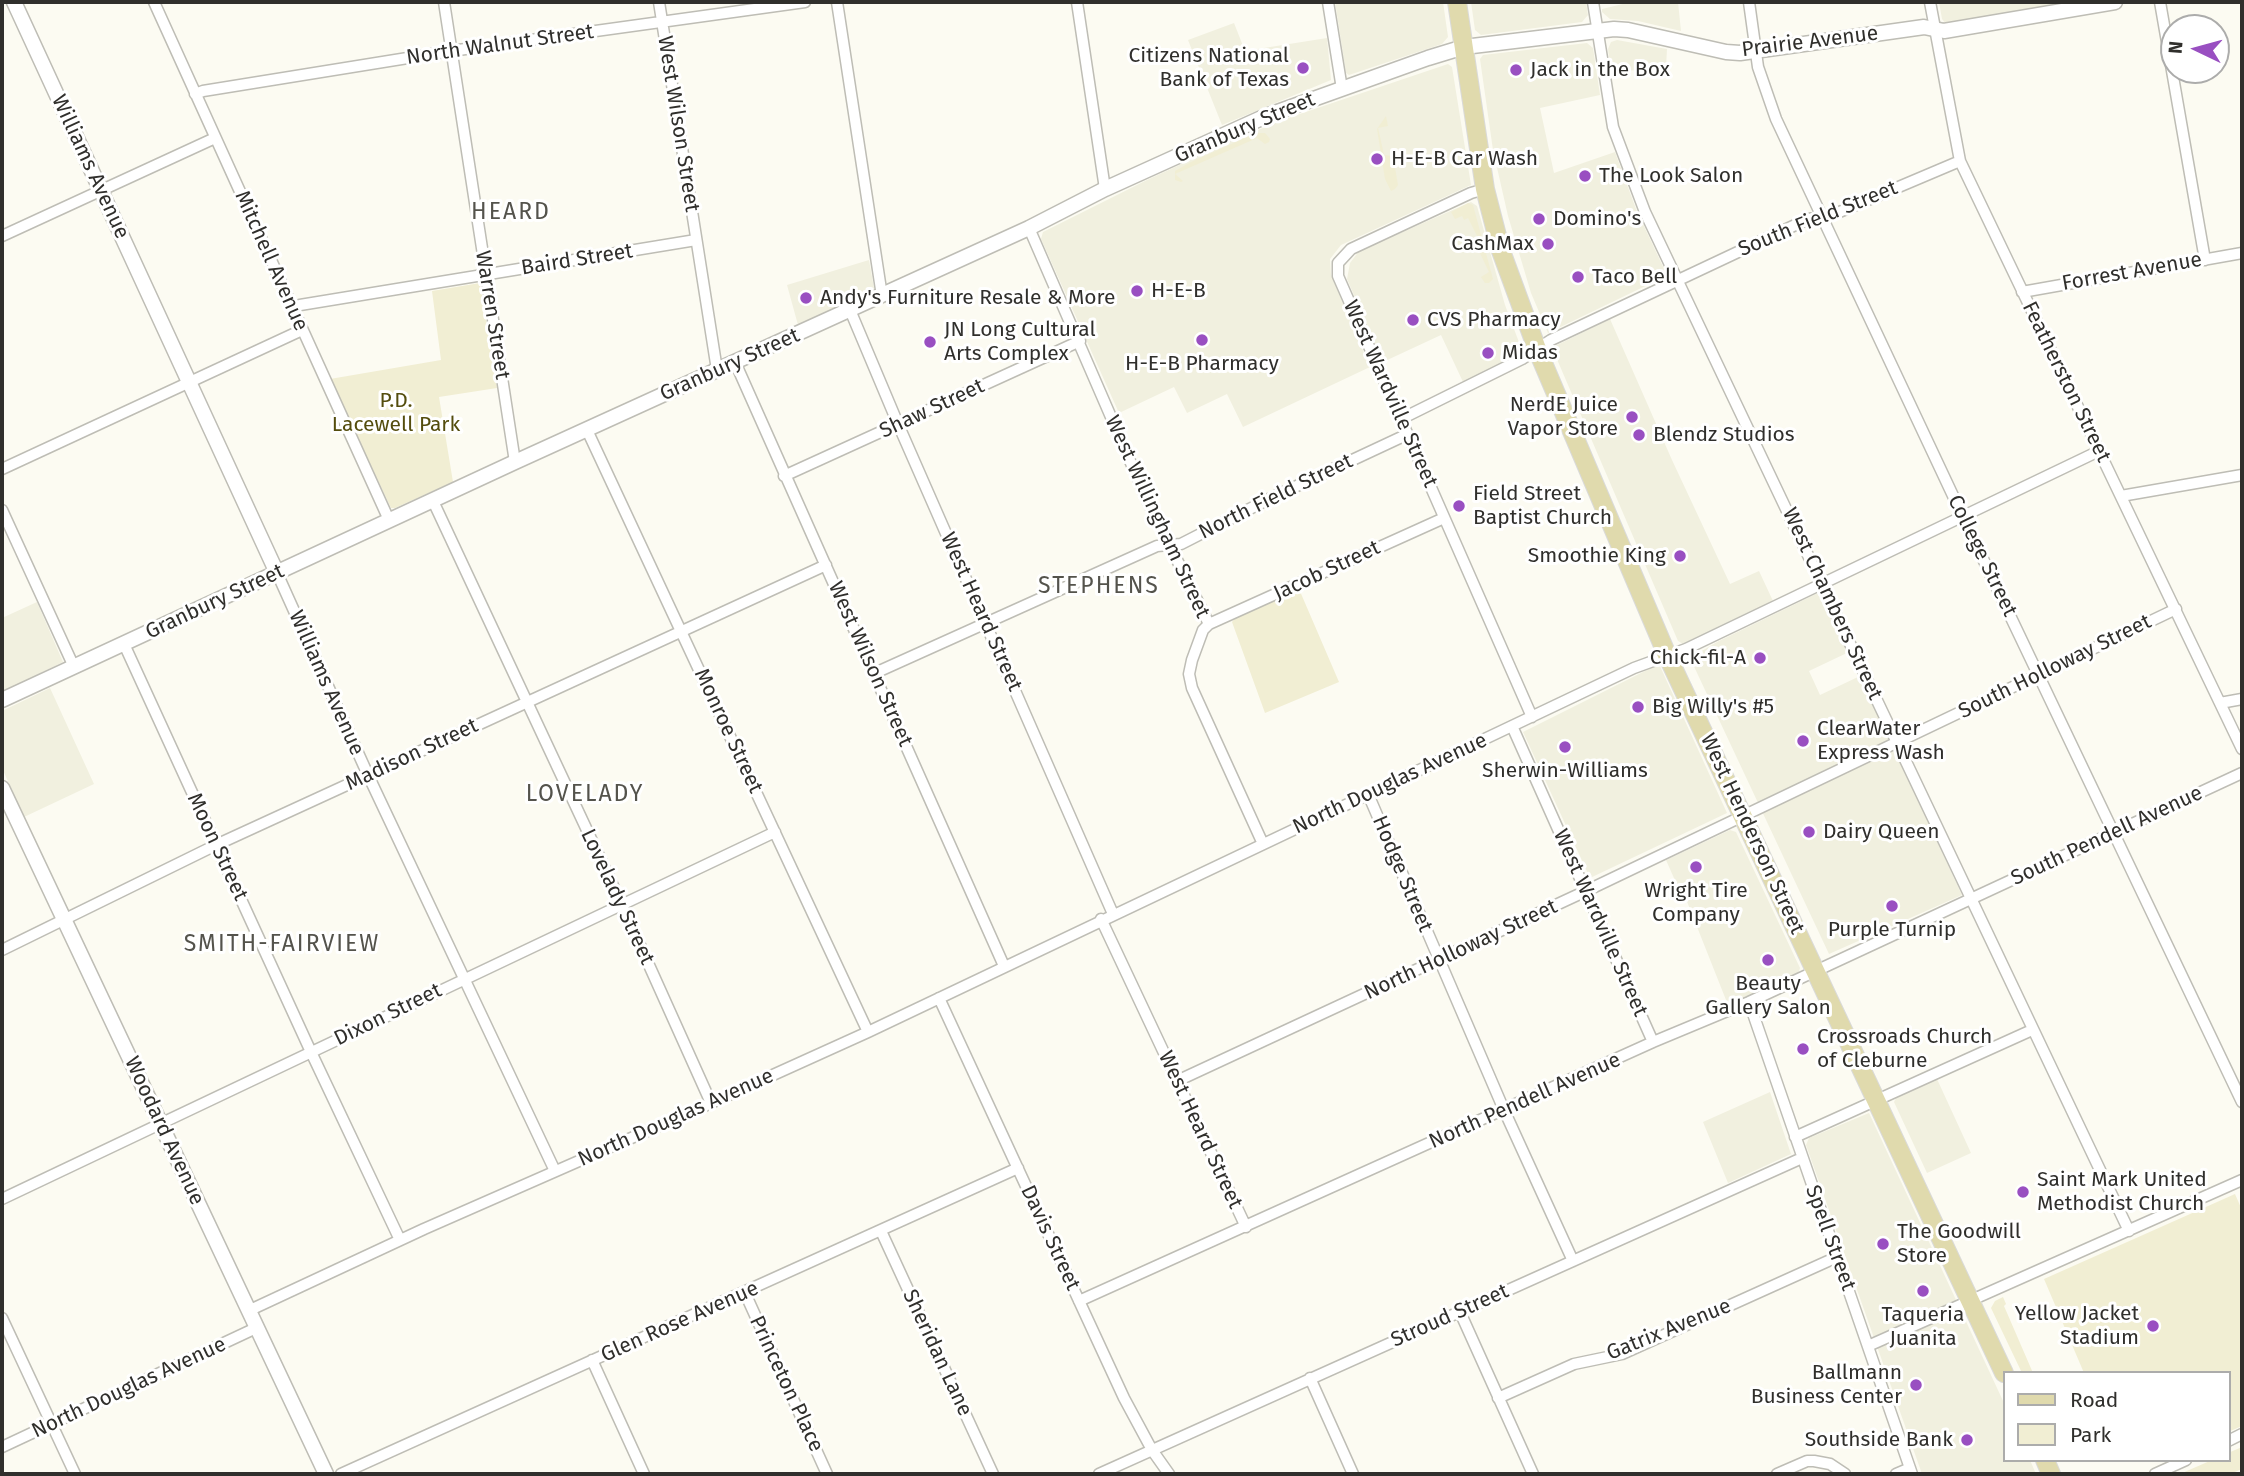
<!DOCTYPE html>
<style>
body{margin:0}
#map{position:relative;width:2244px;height:1476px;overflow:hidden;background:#fcfbf2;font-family:"Fira Sans",sans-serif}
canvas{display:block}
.frame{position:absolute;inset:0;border:4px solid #302f2c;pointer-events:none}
.legend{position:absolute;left:2003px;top:1371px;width:228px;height:91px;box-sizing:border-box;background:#fff;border:2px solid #acacab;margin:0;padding:9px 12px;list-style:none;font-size:21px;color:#302f2c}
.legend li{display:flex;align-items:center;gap:14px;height:35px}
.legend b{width:35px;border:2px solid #acacab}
.north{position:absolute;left:2160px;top:14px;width:70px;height:70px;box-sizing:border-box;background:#fff;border:2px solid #acacab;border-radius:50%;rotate:275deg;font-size:19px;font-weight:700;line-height:28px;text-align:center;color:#302f2c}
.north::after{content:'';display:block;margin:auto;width:24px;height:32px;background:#994fc1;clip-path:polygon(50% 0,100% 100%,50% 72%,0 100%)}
</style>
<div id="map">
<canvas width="2244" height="1476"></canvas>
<div class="frame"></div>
<ul class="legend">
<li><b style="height:9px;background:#e0daad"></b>Road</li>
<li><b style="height:19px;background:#f1eed3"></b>Park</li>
</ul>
<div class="north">N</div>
</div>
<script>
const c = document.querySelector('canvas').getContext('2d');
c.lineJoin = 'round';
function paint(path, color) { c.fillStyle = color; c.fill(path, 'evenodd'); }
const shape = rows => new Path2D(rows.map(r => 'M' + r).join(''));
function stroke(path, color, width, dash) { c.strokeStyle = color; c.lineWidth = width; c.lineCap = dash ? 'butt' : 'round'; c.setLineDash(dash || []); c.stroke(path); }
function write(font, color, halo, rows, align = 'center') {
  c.font = font + ' "Fira Sans",sans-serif'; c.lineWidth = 6; c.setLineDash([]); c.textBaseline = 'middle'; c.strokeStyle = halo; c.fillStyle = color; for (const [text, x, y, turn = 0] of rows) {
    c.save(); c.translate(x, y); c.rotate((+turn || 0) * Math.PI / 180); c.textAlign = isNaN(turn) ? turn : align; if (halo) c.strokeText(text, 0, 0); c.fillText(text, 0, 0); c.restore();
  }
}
const built = shape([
 [1335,2,1443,2,1448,37,1442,44,1349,75,1346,73],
 [1471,2,1586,2,1588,15,1582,22,1481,35,1475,30],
 [1631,2,1678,2,1681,31,1638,21,1610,19,1602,12,1602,9],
 [1939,2,2077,2,1946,24,1942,19],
 [1234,23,1245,51,1327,38,1331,80,1222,125,1188,40],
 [1617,40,1667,49,1666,68,1611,72,1608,49,1611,42],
 [1587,43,1593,48,1600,95,1540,108,1554,173,1615,152,1636,209,1666,273,1664,277,1548,333,1531,293,1508,216,1493,150,1480,59,1483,55],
 [1448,64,1452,67,1471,185,1341,245,1330,259,1331,275,1370,367,1243,427,1227,394,1187,413,1174,387,1119,413,1041,239,1043,232,1147,180,1227,143,1282,120],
 [1471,202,1477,206,1505,305,1523,353,1464,384,1441,335,1383,362,1347,279,1350,263,1359,251],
 [869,260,874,288,872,291,798,325,787,285],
 [1610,319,1672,460,1730,584,1759,571,1773,601,1683,644,1678,641,1553,350,1555,346],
 [1816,594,1821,594,1849,652,1809,671,1820,695,1860,676,1962,895,1829,954,1690,658,1717,642],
 [37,602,63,662,2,692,2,618],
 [1659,664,1727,813,1590,878,1523,732],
 [50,688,94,784,24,817,2,768,2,711],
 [1730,830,1736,832,1800,968,1798,974,1728,1005,1684,894,1681,894,1666,860],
 [1937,1079,1971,1153,1927,1173,1894,1102,1896,1098],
 [1770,1092,1791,1154,1728,1183,1703,1122],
 [1869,1113,2004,1403,2004,1460,2030,1460,2036,1474,1922,1474,1806,1145,1809,1138]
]);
const green = shape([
 [1386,116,1388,126,1378,128,1384,155,1393,156,1398,185,1395,189,1391,191,1385,179,1377,129],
 [1256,133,1265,133,1270,139,1269,142,1265,144,1257,138,1175,174,1183,181,1181,182,1175,180,1175,171,1191,162],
 [1468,203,1473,205,1493,279,1489,283,1485,283,1481,277,1489,272,1476,245,1480,242,1468,218,1464,220,1462,216,1455,219,1451,212],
 [480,283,497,388,439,397,453,482,395,508,391,508,330,379,441,360,432,291],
 [1299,589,1339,682,1265,713,1232,622,1236,617],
 [2235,1194,2242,1210,2242,1426,2228,1432,2228,1373,2084,1373,2044,1279],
 [2003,1297,2006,1304,2004,1306,2033,1373,2022,1373,1991,1308,1995,1301],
 [2242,1447,2242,1469,2230,1474,2180,1474,2212,1460,2228,1460,2228,1453]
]);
const minor = shape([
 [154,2,389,520],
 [444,2,515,462],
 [659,2,717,370],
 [837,2,882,296],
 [1077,2,1105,189],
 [1328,2,1342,89],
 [1593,2,1613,127,1645,212,2129,1231],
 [1749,2,1758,67,1776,119,1963,517,2242,1102],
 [1930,2,1960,161,2242,749],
 [2160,2,2205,260],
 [195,94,203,91,451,51,805,2],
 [1485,189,1471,193,1351,249,1338,263,1338,276,1532,717],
 [1029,228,1147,500,1209,624,1203,630,1192,660,1189,674,1192,688,1263,844],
 [2,236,215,138],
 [2022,292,2242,253],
 [293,309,300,305,696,240],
 [850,310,898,424,1113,914],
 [735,362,1004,966],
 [1401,419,1522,359,1551,340,1808,219,1830,216,1960,161],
 [587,430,868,1032],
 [2,469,302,330],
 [784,476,1080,341],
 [2121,496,2242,475],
 [433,501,622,905,711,1103],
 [2,510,74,667],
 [277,573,368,775,555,1171],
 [1209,624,1444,518],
 [124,644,311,1052,400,1240],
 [875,673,1157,546,1181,544,1269,499,1408,434],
 [2220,703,2242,699],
 [1512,726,1653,1042],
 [1368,794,1504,1110,1573,1261],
 [1101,919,1246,1227],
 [2,950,216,845,826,565],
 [939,998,1124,1398,1152,1450,1169,1474],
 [1749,1002,1912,1474],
 [1177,1081,1586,891,2176,609],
 [1795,1137,2032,1030],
 [2,1199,775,832],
 [881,1231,993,1474],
 [745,1293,827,1474],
 [1079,1301,1653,1042,1749,1002,2242,773],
 [248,1311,424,1229,711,1103,868,1032,1634,668,1686,649,2099,451],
 [1460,1312,1533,1474],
 [2,1318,75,1474],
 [1868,1346,2242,1180],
 [592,1360,644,1474],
 [1310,1378,1353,1474],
 [1498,1398,1574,1364,1622,1354,1837,1257],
 [2228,1441,2242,1434],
 [2,1447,256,1328],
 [341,1474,1018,1168],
 [1099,1474,1802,1158],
 [1777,1474,1807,1461,1814,1461,1830,1464,1845,1474],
 [1896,1474,1910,1468],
 [2155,1474,2186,1460]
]);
const tertiary = shape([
 [14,2,277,573],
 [2,700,515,462,1029,228,1105,189,1266,116,1428,58,1464,47,1614,29,1628,30,1726,52,1740,53,1924,27,1944,31,2115,2],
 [2,788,326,1474]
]);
const primary = shape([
 [1457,2,1485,189,1501,251,1537,349,1667,655,2004,1373],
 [2045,1460,2051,1474]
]);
const markers = [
 [1303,68,7,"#994fc1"],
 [1516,70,7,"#994fc1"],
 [1377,159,7,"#994fc1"],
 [1585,176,7,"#994fc1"],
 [1539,219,7,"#994fc1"],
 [1548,244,7,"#994fc1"],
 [1578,277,7,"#994fc1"],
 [1137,291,7,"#994fc1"],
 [806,298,7,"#994fc1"],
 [1413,320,7,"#994fc1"],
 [1202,340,7,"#994fc1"],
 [930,342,7,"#994fc1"],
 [1488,353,7,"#994fc1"],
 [1632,417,7,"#994fc1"],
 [1639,435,7,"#994fc1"],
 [1459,506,7,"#994fc1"],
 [1680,556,7,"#994fc1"],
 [1760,658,7,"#994fc1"],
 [1638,707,7,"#994fc1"],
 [1803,741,7,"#994fc1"],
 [1565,747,7,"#994fc1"],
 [1809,832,7,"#994fc1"],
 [1696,867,7,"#994fc1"],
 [1892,906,7,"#994fc1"],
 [1768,960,7,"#994fc1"],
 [1803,1049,7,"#994fc1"],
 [2023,1192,7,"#994fc1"],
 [1883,1244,7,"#994fc1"],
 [1923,1291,7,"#994fc1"],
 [2153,1326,7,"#994fc1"],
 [1916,1385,7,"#994fc1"],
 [1967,1440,7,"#994fc1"]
];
const streetNames = [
 ["Prairie Avenue",1810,42,-7],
 ["North Walnut Street",500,45,-8],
 ["West Wilson Street",678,124,81],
 ["Granbury Street",1245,128,-23],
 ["Williams Avenue",90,167,65],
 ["South Field Street",1818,219,-22],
 ["Baird Street",577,260,-9],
 ["Mitchell Avenue",271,261,66],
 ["Forrest Avenue",2132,272,-10],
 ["Warren Street",492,315,81],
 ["Granbury Street",730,365,-24],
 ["Featherston Street",2066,382,64],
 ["West Wardville Street",1390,394,66],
 ["Shaw Street",932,409,-25],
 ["North Field Street",1276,497,-26],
 ["West Willingham Street",1157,517,65],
 ["College Street",1982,556,64],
 ["Jacob Street",1327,571,-25],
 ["Granbury Street",215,602,-25],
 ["West Chambers Street",1832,604,65],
 ["West Heard Street",981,612,66],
 ["West Wilson Street",870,664,66],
 ["South Holloway Street",2055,667,-26],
 ["Williams Avenue",326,683,66],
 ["Monroe Street",728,731,65],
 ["Madison Street",412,755,-25],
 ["North Douglas Avenue",1390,784,-25],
 ["West Henderson Street",1752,834,65],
 ["South Pendell Avenue",2107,836,-25],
 ["Moon Street",217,847,65],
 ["Hodge Street",1402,874,67],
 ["Lovelady Street",617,897,65],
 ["West Wardville Street",1600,923,66],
 ["North Holloway Street",1461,950,-25],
 ["Dixon Street",388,1015,-26],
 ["North Pendell Avenue",1525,1101,-24],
 ["North Douglas Avenue",676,1118,-24],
 ["West Heard Street",1200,1130,65],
 ["Woodard Avenue",164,1131,65],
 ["Davis Street",1050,1238,65],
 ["Spell Street",1830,1238,70],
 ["Stroud Street",1450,1316,-24],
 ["Glen Rose Avenue",680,1322,-24],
 ["Gatrix Avenue",1669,1330,-22],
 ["Sheridan Lane",937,1353,65],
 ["Princeton Place",786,1384,65],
 ["North Douglas Avenue",129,1388,-25]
];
const poiNames = [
 ["Citizens National",1289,56,"right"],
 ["Bank of Texas",1289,80,"right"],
 ["Jack in the Box",1530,70],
 ["H-E-B Car Wash",1391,159],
 ["The Look Salon",1599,176],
 ["Domino's",1553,219],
 ["CashMax",1534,244,"right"],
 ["Taco Bell",1592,277],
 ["H-E-B",1151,291],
 ["Andy's Furniture Resale & More",820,298],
 ["CVS Pharmacy",1427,320],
 ["JN Long Cultural",944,330],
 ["Arts Complex",944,354],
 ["Midas",1502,353],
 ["H-E-B Pharmacy",1202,364,"center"],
 ["NerdE Juice",1618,405,"right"],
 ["Vapor Store",1618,429,"right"],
 ["Blendz Studios",1653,435],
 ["Field Street",1473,494],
 ["Baptist Church",1473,518],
 ["Smoothie King",1666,556,"right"],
 ["Chick-fil-A",1746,658,"right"],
 ["Big Willy's #5",1652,707],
 ["ClearWater",1817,729],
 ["Express Wash",1817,753],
 ["Sherwin-Williams",1565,771,"center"],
 ["Dairy Queen",1823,832],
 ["Wright Tire",1696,891,"center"],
 ["Company",1696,915,"center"],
 ["Purple Turnip",1892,930,"center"],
 ["Beauty",1768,984,"center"],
 ["Gallery Salon",1768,1008,"center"],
 ["Crossroads Church",1817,1037],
 ["of Cleburne",1817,1061],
 ["Saint Mark United",2037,1180],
 ["Methodist Church",2037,1204],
 ["The Goodwill",1897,1232],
 ["Store",1897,1256],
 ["Yellow Jacket",2139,1314,"right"],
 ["Stadium",2139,1338,"right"],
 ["Taqueria",1923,1315,"center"],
 ["Juanita",1923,1339,"center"],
 ["Ballmann",1902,1373,"right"],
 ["Business Center",1902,1397,"right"],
 ["Southside Bank",1953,1440,"right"]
];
const parkNames = [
 ["P.D.",396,401],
 ["Lacewell Park",396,425]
];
const neighbourhoodNames = [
 ["HEARD",511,213],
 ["STEPHENS",1099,587],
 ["LOVELADY",585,795],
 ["SMITH-FAIRVIEW",282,945]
];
paint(built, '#f1f0df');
paint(green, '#f1eed3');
stroke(minor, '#bebdb5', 13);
stroke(tertiary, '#bebdb5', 17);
stroke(primary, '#dadad9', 20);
stroke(minor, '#fff', 10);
stroke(tertiary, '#fff', 14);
stroke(primary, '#e0daad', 18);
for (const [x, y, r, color] of markers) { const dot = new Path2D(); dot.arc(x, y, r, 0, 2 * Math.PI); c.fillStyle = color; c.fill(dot); stroke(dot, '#fff', 2.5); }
write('21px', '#302f2c', '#fff', streetNames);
write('21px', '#302f2c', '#fff', poiNames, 'left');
write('21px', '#544d0e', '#fff', parkNames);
c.letterSpacing = '2px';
write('23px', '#54534c', '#fff', neighbourhoodNames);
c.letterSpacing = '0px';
</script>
